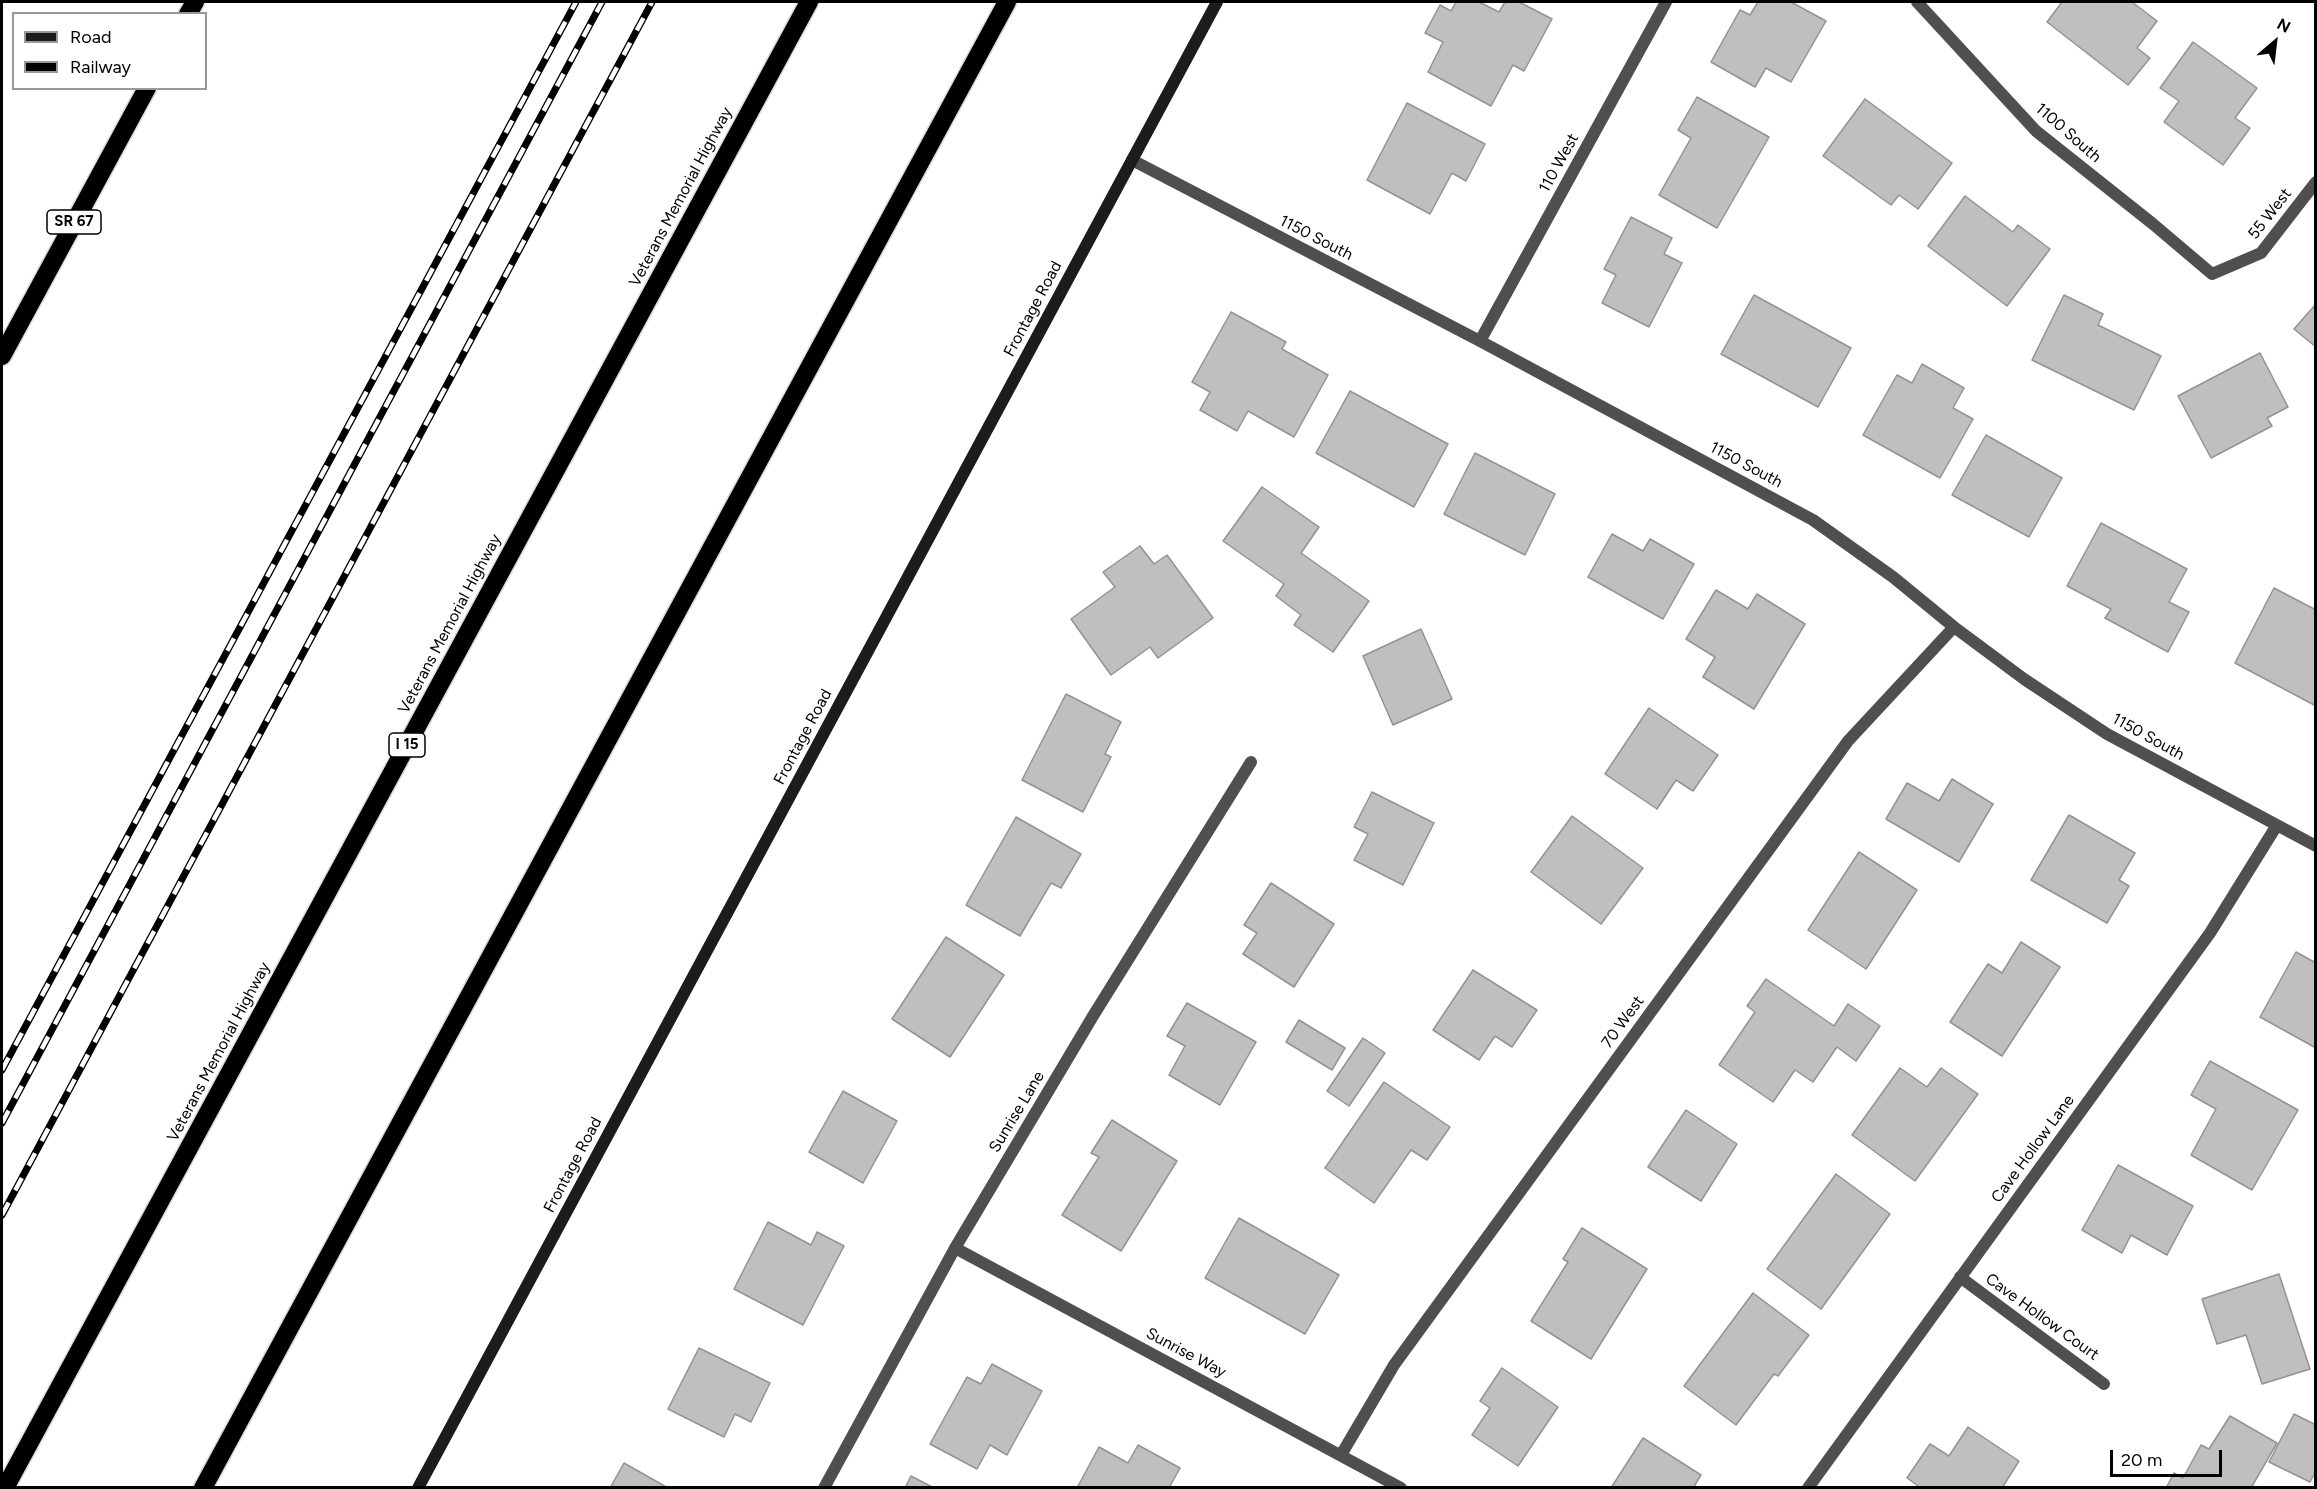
<!DOCTYPE html>
<style>
body{margin:0}
#map{position:relative;width:2317px;height:1489px;overflow:hidden;background:#fff;font-family:Figtree,sans-serif}
canvas{display:block}
.frame{position:absolute;inset:0;border:3px solid #000;pointer-events:none}
.legend{position:absolute;left:12px;top:12px;width:195px;height:78px;box-sizing:border-box;background:#fff;border:2px solid #999;margin:0;padding:8px 10px;list-style:none;font-size:18px;color:#000}
.legend li{display:flex;align-items:center;gap:12px;height:30px}
.legend b{width:30px;border:2px solid #999}
.north{position:absolute;left:2245px;top:12px;width:60px;height:60px;-webkit-text-stroke:4px #fff;paint-order:stroke;rotate:28deg;font-size:16px;font-weight:700;line-height:24px;text-align:center;color:#000}
.north::after{content:'';display:block;margin:auto;width:21px;height:27px;background:#000;clip-path:polygon(50% 0,100% 100%,50% 72%,0 100%)}
.scale{position:absolute;left:2110px;top:1450px;width:112px;height:27px;box-sizing:border-box;border:3px solid #000;border-top:0;padding-left:8px;font-size:18px;line-height:21px;white-space:nowrap;color:#000;-webkit-text-stroke:4px #fff;paint-order:stroke}
</style>
<div id="map">
<canvas width="2317" height="1489"></canvas>
<div class="frame"></div>
<ul class="legend">
<li><b style="height:8px;background:#1c1c1c"></b>Road</li>
<li><b style="height:8px;background:#000"></b>Railway</li>
</ul>
<div class="north">N</div>
<div class="scale">20 m</div>
</div>
<script>
const c = document.querySelector('canvas').getContext('2d');
c.lineJoin = 'round';
function paint(path, color) { c.fillStyle = color; c.fill(path, 'evenodd'); }
const shape = rows => new Path2D(rows.map(r => 'M' + r).join(''));
function stroke(path, color, width, dash) { c.strokeStyle = color; c.lineWidth = width; c.lineCap = dash ? 'butt' : 'round'; c.setLineDash(dash || []); c.stroke(path); }
function write(font, color, halo, rows, align = 'center') {
  c.font = font + ' Figtree,sans-serif'; c.lineWidth = 4.5; c.setLineDash([]); c.textBaseline = 'middle'; c.strokeStyle = halo; c.fillStyle = color; for (const [text, x, y, turn = 0] of rows) {
    c.save(); c.translate(x, y); c.rotate((+turn || 0) * Math.PI / 180); c.textAlign = isNaN(turn) ? turn : align; if (halo) c.strokeText(text, 0, 0); c.fillText(text, 0, 0); c.restore();
  }
}
const building = shape([
 [1456,2,1479,2,1499,12,1505,2,1519,2,1552,19,1524,71,1513,65,1491,106,1428,72,1443,42,1425,33,1440,5,1451,11,1456,2],
 [1758,2,1791,2,1826,21,1791,82,1766,68,1755,87,1711,62,1740,10,1750,15,1758,2],
 [2062,2,2132,2,2157,21,2137,48,2150,58,2128,85,2047,22,2062,2],
 [2193,42,2257,88,2235,118,2250,128,2223,165,2164,122,2179,101,2160,88,2193,42],
 [1697,97,1769,137,1717,228,1659,195,1691,138,1678,130,1697,97],
 [1865,99,1952,163,1918,209,1899,195,1891,205,1823,156,1865,99],
 [1407,103,1485,144,1466,181,1452,173,1430,214,1367,180,1407,103],
 [1965,196,2013,232,2018,225,2050,249,2007,306,1928,246,1965,196],
 [1631,217,1672,238,1664,254,1682,263,1649,327,1602,303,1616,275,1604,269,1631,217],
 [1754,295,1851,348,1818,407,1721,354,1754,295],
 [2064,295,2103,314,2098,325,2161,356,2134,410,2032,360,2064,295],
 [2316,304,2316,347,2294,329,2316,304],
 [1231,312,1286,342,1282,349,1328,375,1294,437,1248,411,1237,431,1200,410,1210,392,1192,382,1231,312],
 [2260,353,2288,407,2267,418,2272,426,2211,458,2178,396,2260,353],
 [1922,364,1964,388,1953,408,1973,419,1940,478,1863,435,1897,375,1912,383,1922,364],
 [1350,391,1448,444,1414,507,1316,453,1350,391],
 [1986,435,2062,478,2029,537,1952,495,1986,435],
 [1475,453,1555,494,1525,555,1444,514,1475,453],
 [1262,487,1319,527,1301,553,1369,601,1333,652,1294,625,1301,615,1276,596,1284,584,1223,541,1262,487],
 [2101,523,2187,569,2169,602,2189,612,2168,652,2105,618,2111,609,2067,586,2101,523],
 [1612,534,1643,551,1650,539,1694,564,1663,619,1588,577,1612,534],
 [1140,546,1154,564,1167,555,1213,618,1158,658,1150,647,1111,675,1071,619,1115,587,1103,572,1140,546],
 [2274,588,2316,610,2316,706,2235,663,2274,588],
 [1716,590,1748,609,1757,594,1805,624,1754,709,1703,677,1715,657,1686,639,1716,590],
 [1421,629,1452,699,1393,725,1363,656,1421,629],
 [1066,694,1121,722,1105,754,1111,757,1083,812,1022,780,1066,694],
 [1649,708,1718,755,1693,791,1676,780,1657,809,1605,774,1649,708],
 [1952,779,1993,804,1959,862,1886,819,1907,783,1939,801,1952,779],
 [1372,792,1434,823,1403,885,1354,860,1368,834,1354,827,1372,792],
 [2069,815,2135,853,2119,880,2129,886,2107,923,2031,880,2069,815],
 [1572,816,1643,868,1601,924,1531,872,1572,816],
 [1016,817,1081,854,1061,888,1051,883,1020,936,966,905,1016,817],
 [1859,852,1917,890,1866,969,1808,930,1859,852],
 [1271,883,1334,924,1294,987,1243,954,1257,933,1244,925,1271,883],
 [946,937,1004,975,950,1057,892,1019,946,937],
 [2021,942,2060,967,2002,1056,1950,1022,1988,964,2002,973,2021,942],
 [2296,952,2316,963,2316,1048,2260,1017,2296,952],
 [1473,970,1537,1010,1512,1047,1495,1036,1479,1060,1433,1030,1473,970],
 [1766,979,1834,1026,1848,1004,1880,1026,1856,1061,1837,1047,1813,1082,1795,1070,1773,1102,1719,1065,1755,1012,1747,1006,1766,979],
 [1187,1003,1256,1042,1220,1105,1169,1075,1185,1046,1167,1036,1187,1003],
 [1299,1020,1345,1048,1332,1070,1286,1042,1299,1020],
 [1363,1038,1385,1053,1349,1106,1327,1091,1363,1038],
 [2210,1061,2298,1110,2252,1190,2191,1155,2216,1109,2191,1095,2210,1061],
 [1900,1068,1927,1087,1941,1068,1978,1094,1915,1181,1852,1135,1900,1068],
 [1384,1082,1450,1127,1427,1160,1411,1150,1374,1203,1325,1168,1384,1082],
 [843,1091,897,1121,863,1183,809,1152,843,1091],
 [1686,1110,1737,1144,1701,1201,1648,1167,1686,1110],
 [1112,1120,1177,1161,1121,1251,1062,1215,1099,1157,1091,1153,1112,1120],
 [2118,1165,2193,1206,2167,1255,2131,1235,2122,1253,2082,1230,2118,1165],
 [1836,1174,1890,1214,1821,1309,1767,1269,1836,1174],
 [1239,1218,1339,1275,1305,1334,1205,1278,1239,1218],
 [768,1222,811,1245,817,1232,844,1246,803,1325,734,1289,768,1222],
 [1582,1228,1647,1269,1591,1359,1531,1321,1568,1262,1563,1259,1582,1228],
 [2279,1274,2310,1369,2262,1384,2246,1335,2217,1344,2202,1299,2279,1274],
 [1753,1293,1809,1335,1778,1376,1774,1374,1736,1425,1684,1386,1753,1293],
 [699,1348,770,1383,751,1422,735,1414,724,1437,668,1409,699,1348],
 [992,1364,1042,1391,1007,1455,990,1445,977,1469,930,1444,967,1377,981,1384,992,1364],
 [1502,1368,1558,1407,1518,1466,1472,1435,1490,1408,1480,1401,1502,1368],
 [2294,1414,2316,1425,2316,1471,2310,1482,2269,1462,2294,1414],
 [2230,1416,2277,1443,2251,1488,2166,1488,2174,1473,2183,1478,2201,1445,2209,1449,2230,1416],
 [1968,1427,2019,1461,2002,1488,1921,1488,1907,1478,1930,1444,1949,1456,1968,1427],
 [1643,1438,1701,1475,1693,1488,1611,1488,1643,1438],
 [1138,1445,1180,1468,1169,1488,1077,1488,1099,1447,1128,1463,1138,1445],
 [624,1463,668,1488,610,1488,624,1463],
 [911,1476,934,1488,905,1488,911,1476]
]);
const street = shape([
 [1917,2,2036,131,2153,224,2212,274,2261,253,2316,182],
 [1132,160,1480,341,1813,520,1893,577,1954,627,2024,679,2107,734,2316,846],
 [1480,341,1666,2],
 [955,1248,1401,1488],
 [1960,1277,2104,1384],
 [1341,1455,1394,1365,1848,741,1954,627],
 [824,1488,955,1248,1093,1016,1251,762],
 [1808,1488,2210,933,2277,825]
]);
const secondary = shape([
 [418,1488,1217,2]
]);
const highway = shape([
 [188,14,195,2],
 [2,356,147,88],
 [5,1488,809,2],
 [203,1488,1007,2]
]);
const rail = shape([
 [2,1070,576,2],
 [2,1123,602,2],
 [2,1215,652,2]
]);
const shields = [
 [74,222,54],
 [407,745,36]
];
const shieldNames = [
 ["SR 67",74,222],
 ["I 15",407,745]
];
const streetNames = [
 ["1100 South",2068,133,41],
 ["110 West",1559,163,-61],
 ["Veterans Memorial Highway",681,197,-62],
 ["55 West",2270,214,-52],
 ["1150 South",1316,238,27],
 ["Frontage Road",1033,309,-62],
 ["1150 South",1746,465,28],
 ["Veterans Memorial Highway",450,624,-62],
 ["Frontage Road",803,737,-62],
 ["1150 South",2148,737,29],
 ["70 West",1623,1022,-54],
 ["Veterans Memorial Highway",219,1052,-62],
 ["Sunrise Lane",1017,1112,-59],
 ["Cave Hollow Lane",2033,1149,-54],
 ["Frontage Road",573,1165,-62],
 ["Cave Hollow Court",2042,1317,36],
 ["Sunrise Way",1186,1353,28]
];
paint(building, '#bfbfbf');
stroke(building, '#939393', 1.5);
stroke(highway, '#dbdbdb', 21);
stroke(street, '#4f4f4f', 12);
stroke(secondary, '#1c1c1c', 12);
stroke(highway, '#000', 18);
stroke(rail, '#000', 7);
stroke(rail, '#fff', 4.5, [14]);
for (const [x, y, w] of shields) { const box = new Path2D(); box.roundRect(x - w / 2, y - 12, w, 24, 4.5); c.fillStyle = '#fff'; c.fill(box); stroke(box, '#000', 1.5); }
write('bold 15px', '#000', null, shieldNames);
write('16px', '#000', '#fff', streetNames);
</script>
